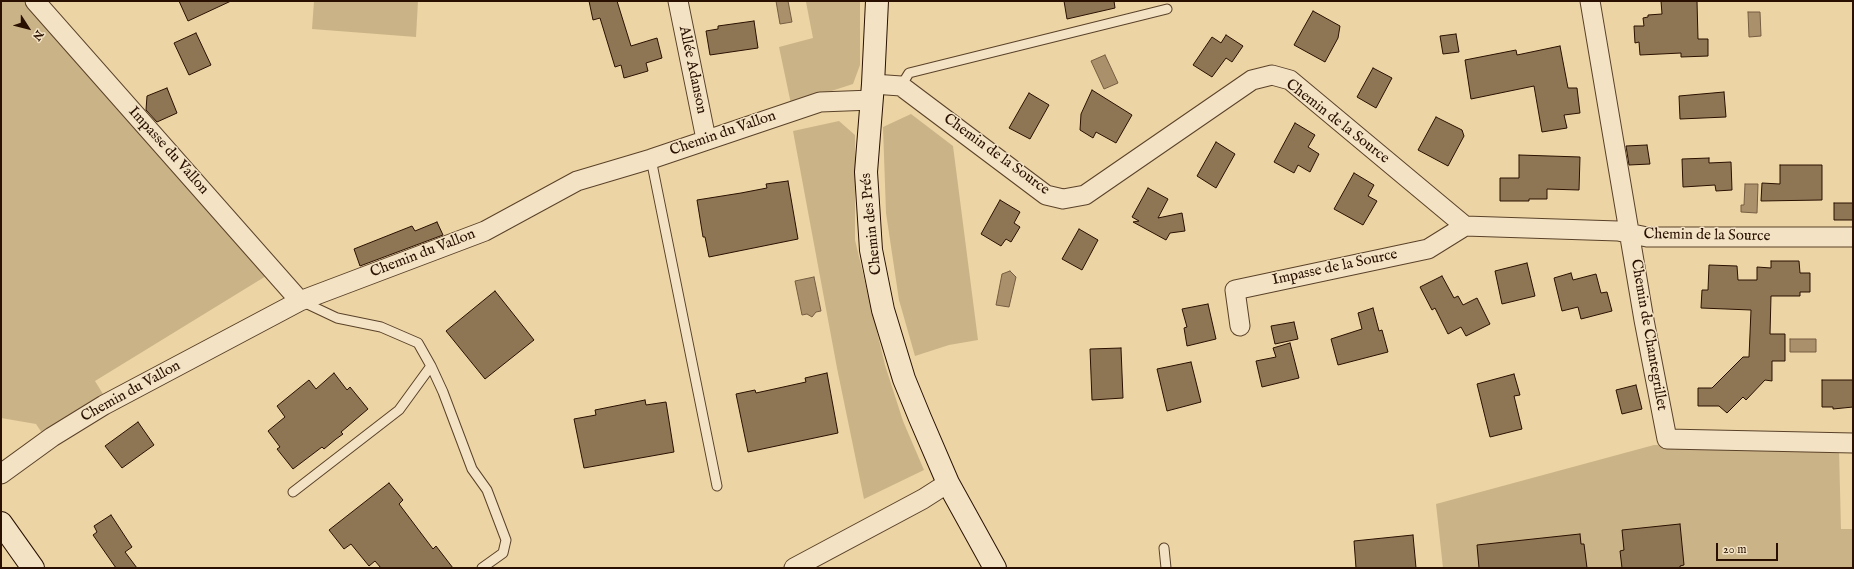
<!DOCTYPE html>
<meta charset="utf-8">
<style>
body{margin:0}
#map{position:relative;width:1854px;height:569px;overflow:hidden;background:#ecd4a4;font-family:"IM FELL English",serif}
canvas{display:block}
.frame{position:absolute;inset:0;border:2px solid #291000;pointer-events:none}
.north{position:absolute;left:8px;top:8px;width:40px;height:40px;-webkit-text-stroke:3px #f3e3c4;paint-order:stroke;rotate:126deg;font-size:11px;font-weight:700;line-height:16px;text-align:center;color:#291000}
.north::after{content:'';display:block;margin:auto;width:14px;height:18px;background:#291000;clip-path:polygon(50% 0,100% 100%,50% 72%,0 100%)}
.scale{position:absolute;left:1716px;top:543px;width:62px;height:18px;box-sizing:border-box;border:2px solid #291000;border-top:0;padding-left:5px;font-size:12px;line-height:14px;white-space:nowrap;color:#291000;-webkit-text-stroke:3px #f3e3c4;paint-order:stroke}
</style>
<div id="map">
<canvas width="1854" height="569"></canvas>
<div class="frame"></div>
<div class="north">N</div>
<div class="scale">20 m</div>
</div>
<script>
const c = document.querySelector('canvas').getContext('2d');
c.lineJoin = 'round';
function paint(path, color) { c.fillStyle = color; c.fill(path, 'evenodd'); }
const shape = rows => new Path2D(rows.map(r => 'M' + r).join(''));
function stroke(path, color, width, dash) { c.strokeStyle = color; c.lineWidth = width; c.lineCap = dash ? 'butt' : 'round'; c.setLineDash(dash || []); c.stroke(path); }
function write(font, color, halo, rows, align = 'center') {
  c.font = font + ' "IM FELL English",serif'; c.lineWidth = 3; c.setLineDash([]); c.textBaseline = 'middle'; c.strokeStyle = halo; c.fillStyle = color; for (const [text, x, y, turn = 0] of rows) {
    c.save(); c.translate(x, y); c.rotate((+turn || 0) * Math.PI / 180); c.textAlign = isNaN(turn) ? turn : align; if (halo) c.strokeText(text, 0, 0); c.fillText(text, 0, 0); c.restore();
  }
}
const green = shape([
 [1,1,28,1,271,273,95,381,103,394,42,433,36,424,1,418],
 [314,1,418,1,416,37,312,29],
 [809,1,860,1,860,65,853,84,791,104,779,47,813,38,806,2],
 [911,114,953,146,978,340,949,345,915,356,899,300,886,213,883,127],
 [839,121,855,135,855,240,885,365,903,421,924,470,864,499,837,368,793,131],
 [1654,445,1839,449,1841,529,1853,529,1853,568,1443,568,1436,504]
]);
const water = shape([
 [776,1,788,1,792,22,780,24,776,1],
 [1748,12,1760,12,1761,36,1749,37,1748,12],
 [1105,55,1118,83,1104,89,1091,61,1105,55],
 [1745,184,1758,184,1757,213,1741,212,1741,205,1744,205,1745,184],
 [1010,271,1016,277,1009,307,996,305,1002,274,1010,271],
 [814,277,821,311,816,312,812,317,807,314,802,315,795,281,814,277],
 [1790,339,1816,339,1816,352,1790,352,1790,339]
]);
const building = shape([
 [179,1,231,1,188,21,179,1],
 [589,1,617,1,631,46,657,38,662,58,646,63,648,71,624,78,621,65,615,67,600,18,593,20,589,1],
 [1064,1,1114,1,1115,8,1067,19,1064,1],
 [1661,1,1697,1,1698,39,1708,39,1708,56,1681,57,1681,53,1640,55,1639,42,1635,43,1634,26,1644,26,1643,18,1648,17,1648,15,1662,14,1661,1],
 [1313,11,1340,26,1338,38,1325,62,1294,45,1313,11],
 [754,21,758,48,710,55,706,31,718,29,718,26,754,21],
 [196,33,211,65,189,75,174,43,196,33],
 [1456,34,1459,52,1443,54,1440,36,1456,34],
 [1226,35,1243,46,1232,62,1226,58,1212,77,1193,65,1212,37,1221,43,1226,35],
 [1560,46,1568,88,1577,88,1580,113,1564,115,1567,128,1542,132,1534,86,1471,99,1465,60,1516,50,1517,55,1560,46],
 [1373,68,1392,78,1376,108,1357,97,1373,68],
 [167,88,177,113,157,122,146,110,147,96,167,88],
 [1092,90,1132,115,1116,143,1096,132,1093,138,1080,130,1081,114,1092,90],
 [1724,92,1726,117,1680,119,1679,96,1724,92],
 [1029,93,1049,105,1030,139,1009,128,1029,93],
 [1436,117,1462,130,1464,136,1448,166,1418,150,1436,117],
 [1295,123,1315,135,1308,147,1319,154,1310,172,1298,165,1294,173,1274,162,1295,123],
 [1216,142,1235,154,1216,188,1197,176,1216,142],
 [1647,145,1650,164,1629,165,1626,146,1647,145],
 [1519,155,1580,157,1579,190,1547,189,1547,199,1529,199,1529,201,1500,201,1500,178,1519,178,1519,155],
 [1709,158,1709,163,1731,162,1732,190,1716,191,1715,185,1683,187,1682,159,1709,158],
 [1780,165,1822,165,1822,200,1761,201,1762,183,1780,184,1780,165],
 [1354,173,1374,185,1368,196,1377,201,1363,225,1334,209,1354,173],
 [788,181,798,239,709,257,705,237,703,237,697,200,741,193,767,188,766,184,788,181],
 [1148,188,1168,199,1158,218,1182,213,1185,231,1170,233,1166,240,1133,222,1139,221,1132,217,1148,188],
 [1000,200,1020,212,1014,223,1020,227,1011,242,1006,239,1001,246,981,234,1000,200],
 [1834,203,1853,203,1853,220,1834,220,1834,203],
 [437,222,443,235,360,266,354,249,412,226,415,231,437,222],
 [1079,229,1098,240,1082,270,1062,259,1079,229],
 [1771,261,1799,261,1800,273,1810,273,1810,292,1800,292,1800,296,1771,296,1770,334,1785,334,1785,361,1772,361,1772,381,1765,380,1746,400,1743,397,1727,413,1719,406,1698,406,1698,388,1712,388,1743,357,1749,357,1751,310,1701,308,1702,290,1708,290,1709,265,1737,266,1738,280,1757,280,1757,267,1771,268,1771,261],
 [1527,263,1535,296,1502,304,1495,271,1527,263],
 [1571,273,1573,280,1596,274,1601,293,1607,292,1612,311,1581,319,1578,307,1562,311,1554,278,1571,273],
 [1442,276,1454,298,1458,296,1463,305,1477,298,1490,324,1466,336,1461,327,1448,334,1435,308,1432,310,1420,287,1442,276],
 [495,291,534,340,485,379,446,331,495,291],
 [1208,304,1216,339,1187,346,1184,328,1187,327,1182,309,1208,304],
 [1373,308,1379,331,1382,330,1388,352,1338,365,1331,339,1362,329,1358,313,1373,308],
 [1294,322,1298,339,1275,344,1271,326,1294,322],
 [1290,343,1299,378,1262,387,1256,361,1276,357,1273,348,1290,343],
 [1121,348,1123,398,1092,400,1090,349,1121,348],
 [1191,362,1201,402,1167,411,1157,369,1191,362],
 [334,373,347,390,350,387,368,409,341,432,343,434,336,439,324,449,322,447,293,469,277,449,280,447,268,431,285,417,277,406,309,380,316,389,334,373],
 [827,373,838,433,748,452,736,394,755,390,756,393,806,382,805,378,827,373],
 [1514,374,1520,395,1514,396,1522,429,1490,437,1477,384,1514,374],
 [1822,380,1853,380,1853,407,1833,409,1833,407,1822,407,1822,380],
 [1636,385,1642,409,1622,414,1616,390,1636,385],
 [645,400,646,405,666,402,674,452,584,468,574,419,596,415,595,410,645,400],
 [138,422,154,445,122,468,105,446,138,422],
 [389,483,403,500,399,504,433,549,436,546,453,568,381,568,375,561,369,566,351,544,344,549,329,530,389,483],
 [111,515,132,547,125,552,137,568,116,568,93,535,97,532,94,526,111,515],
 [1680,524,1684,565,1680,566,1680,568,1622,568,1620,551,1624,550,1622,530,1680,524],
 [1580,534,1581,544,1584,544,1587,568,1479,568,1477,545,1580,534],
 [1413,535,1416,568,1356,568,1354,541,1413,535]
]);
const lane = shape([
 [901,86,909,73,1167,9],
 [651,159,717,486],
 [301,301,337,318,381,327,418,343,431,366,443,392,472,469,487,490,506,540,503,553,482,568],
 [293,492,399,410,431,366],
 [1164,548,1166,568]
]);
const street = shape([
 [35,1,300,301],
 [678,1,706,139],
 [1590,1,1644,320,1667,439,1853,443],
 [873,84,901,86,1046,195,1063,199,1085,195,1252,80,1272,75,1290,80,1465,226,1618,231,1647,237,1853,237],
 [1240,326,1235,290,1428,249,1465,226],
 [1,474,52,437,104,405,300,301,485,231,577,181,651,159,820,102,872,100],
 [794,568,923,499,948,483]
]);
const secondary = shape([
 [877,1,873,84,866,172,871,250,883,310,904,379,920,418,948,483,995,568],
 [1,523,33,568]
]);
const streetNames = [
 ["Allée Adanson",692,70,78],
 ["Chemin de la Source",1337,122,38],
 ["Chemin du Vallon",723,134,-19],
 ["Impasse du Vallon",168,151,48],
 ["Chemin de la Source",996,155,36],
 ["Chemin des Prés",872,224,-96],
 ["Chemin de la Source",1707,236,1],
 ["Chemin du Vallon",423,254,-21],
 ["Impasse de la Source",1335,268,-12],
 ["Chemin de Chantegrillet",1648,335,80],
 ["Chemin du Vallon",131,392,-29]
];
paint(green, '#cbb388');
paint(water, '#aa916c');
stroke(water, '#765d41', 1);
paint(building, '#8e7655');
stroke(building, '#291000', 1);
stroke(lane, '#5a4129', 11);
stroke(street, '#5a4129', 21);
stroke(secondary, '#291000', 24);
stroke(lane, '#f3e3c4', 9);
stroke(street, '#f3e3c4', 19);
stroke(secondary, '#f3e3c4', 22);
write('15px', '#291000', '#f3e3c4', streetNames);
</script>
